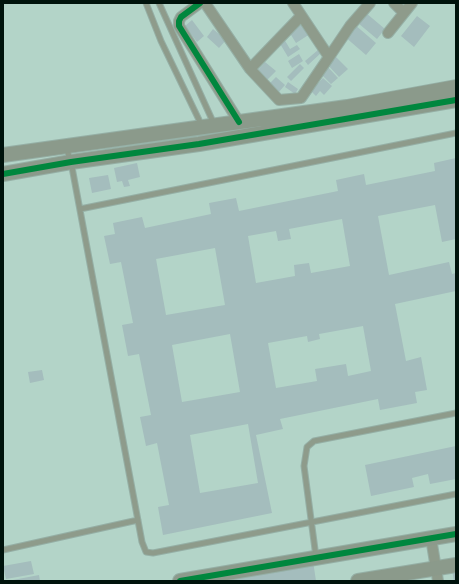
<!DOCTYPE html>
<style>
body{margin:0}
#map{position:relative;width:459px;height:584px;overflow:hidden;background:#b3d4c8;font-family:Jost,sans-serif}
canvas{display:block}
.frame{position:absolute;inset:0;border:4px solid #00130c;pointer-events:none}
</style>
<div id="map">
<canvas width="459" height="584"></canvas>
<div class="frame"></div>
</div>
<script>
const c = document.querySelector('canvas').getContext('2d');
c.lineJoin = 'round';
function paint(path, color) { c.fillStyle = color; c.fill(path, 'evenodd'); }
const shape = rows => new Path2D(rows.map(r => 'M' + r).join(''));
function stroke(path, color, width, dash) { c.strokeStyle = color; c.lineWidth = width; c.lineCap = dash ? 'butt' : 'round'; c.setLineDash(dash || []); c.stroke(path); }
const building = shape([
 [366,13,385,29,377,39,358,23],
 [417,16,430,26,414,47,401,36],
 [192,20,204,36,197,42,185,26],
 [302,21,310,34,296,43,288,30],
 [354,24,376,43,366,55,344,36],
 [213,29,226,40,219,48,207,37],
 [284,39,290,49,297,45,300,49,288,57,279,42],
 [318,50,321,53,308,65,305,61],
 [299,54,303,61,292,68,288,61],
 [334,55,348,69,339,77,326,63],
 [265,62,276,71,266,81,257,71],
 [300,64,304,68,291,81,287,77],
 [326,65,338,78,331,84,319,72],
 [276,77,285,85,278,93,269,84],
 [323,78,332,86,324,95,320,91,316,96,311,91],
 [288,82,298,89,295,94,285,87],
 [456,158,456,239,442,242,435,205,378,216,389,275,449,262,452,274,456,273,456,291,395,304,406,361,421,357,427,390,415,392,417,403,380,410,378,399,280,419,283,429,256,435,272,513,163,535,158,507,169,505,157,443,146,446,140,417,151,415,139,354,128,356,122,325,133,323,121,262,110,264,104,236,115,234,113,223,142,217,145,228,211,214,209,203,236,198,239,211,338,191,336,180,364,174,366,185,435,171,434,163],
 [342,219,350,266,311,273,309,263,294,265,295,276,256,283,248,236,276,231,278,241,291,239,289,229],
 [215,248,225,305,166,315,156,259],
 [363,326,371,371,348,376,346,364,315,369,317,381,276,388,268,343,307,336,308,342,320,339,319,334],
 [230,334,240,392,182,402,172,345],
 [248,424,258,483,200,493,190,435],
 [137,163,140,177,128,180,130,186,124,187,122,181,117,182,114,168],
 [108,175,111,189,92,193,89,178],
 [42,370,44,380,30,383,28,372],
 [456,446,456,479,430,484,428,474,412,478,414,487,371,496,365,465],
 [312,554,316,581,171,581,171,580],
 [31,561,34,574,6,579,3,566],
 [456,569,456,581,454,581,452,570],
 [39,575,40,581,13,581,13,580]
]);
const lane = shape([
 [146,3,161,41,202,126],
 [159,3,214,124],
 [66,147,71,162,142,542,146,552,153,553,456,494],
 [80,209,456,133],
 [3,550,138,520],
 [316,557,304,466,307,447,314,441,456,413]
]);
const street = shape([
 [200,3,181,17,179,21,179,26,239,122],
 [205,3,250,69,279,100,301,98,329,57],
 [293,3,329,57,350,26,370,3],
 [394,3,404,13],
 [388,33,412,3],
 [250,69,301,16],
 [431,538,438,581]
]);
const secondary = shape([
 [3,155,347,107,456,87],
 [3,174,71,162,199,144,456,100],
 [180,581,456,534],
 [358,581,456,565]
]);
const cycleway = shape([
 [200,3,181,17,179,21,179,26,239,122],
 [3,174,71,162,199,144,456,100],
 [180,581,456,534]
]);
paint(building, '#a4bdbd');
stroke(lane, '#95afa5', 7);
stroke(street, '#95afa5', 12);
stroke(secondary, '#95afa5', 16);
stroke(lane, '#8e9b8b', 5);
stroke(street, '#8e9b8b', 10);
stroke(secondary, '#8b9a8b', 14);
stroke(cycleway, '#00873e', 6);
</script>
